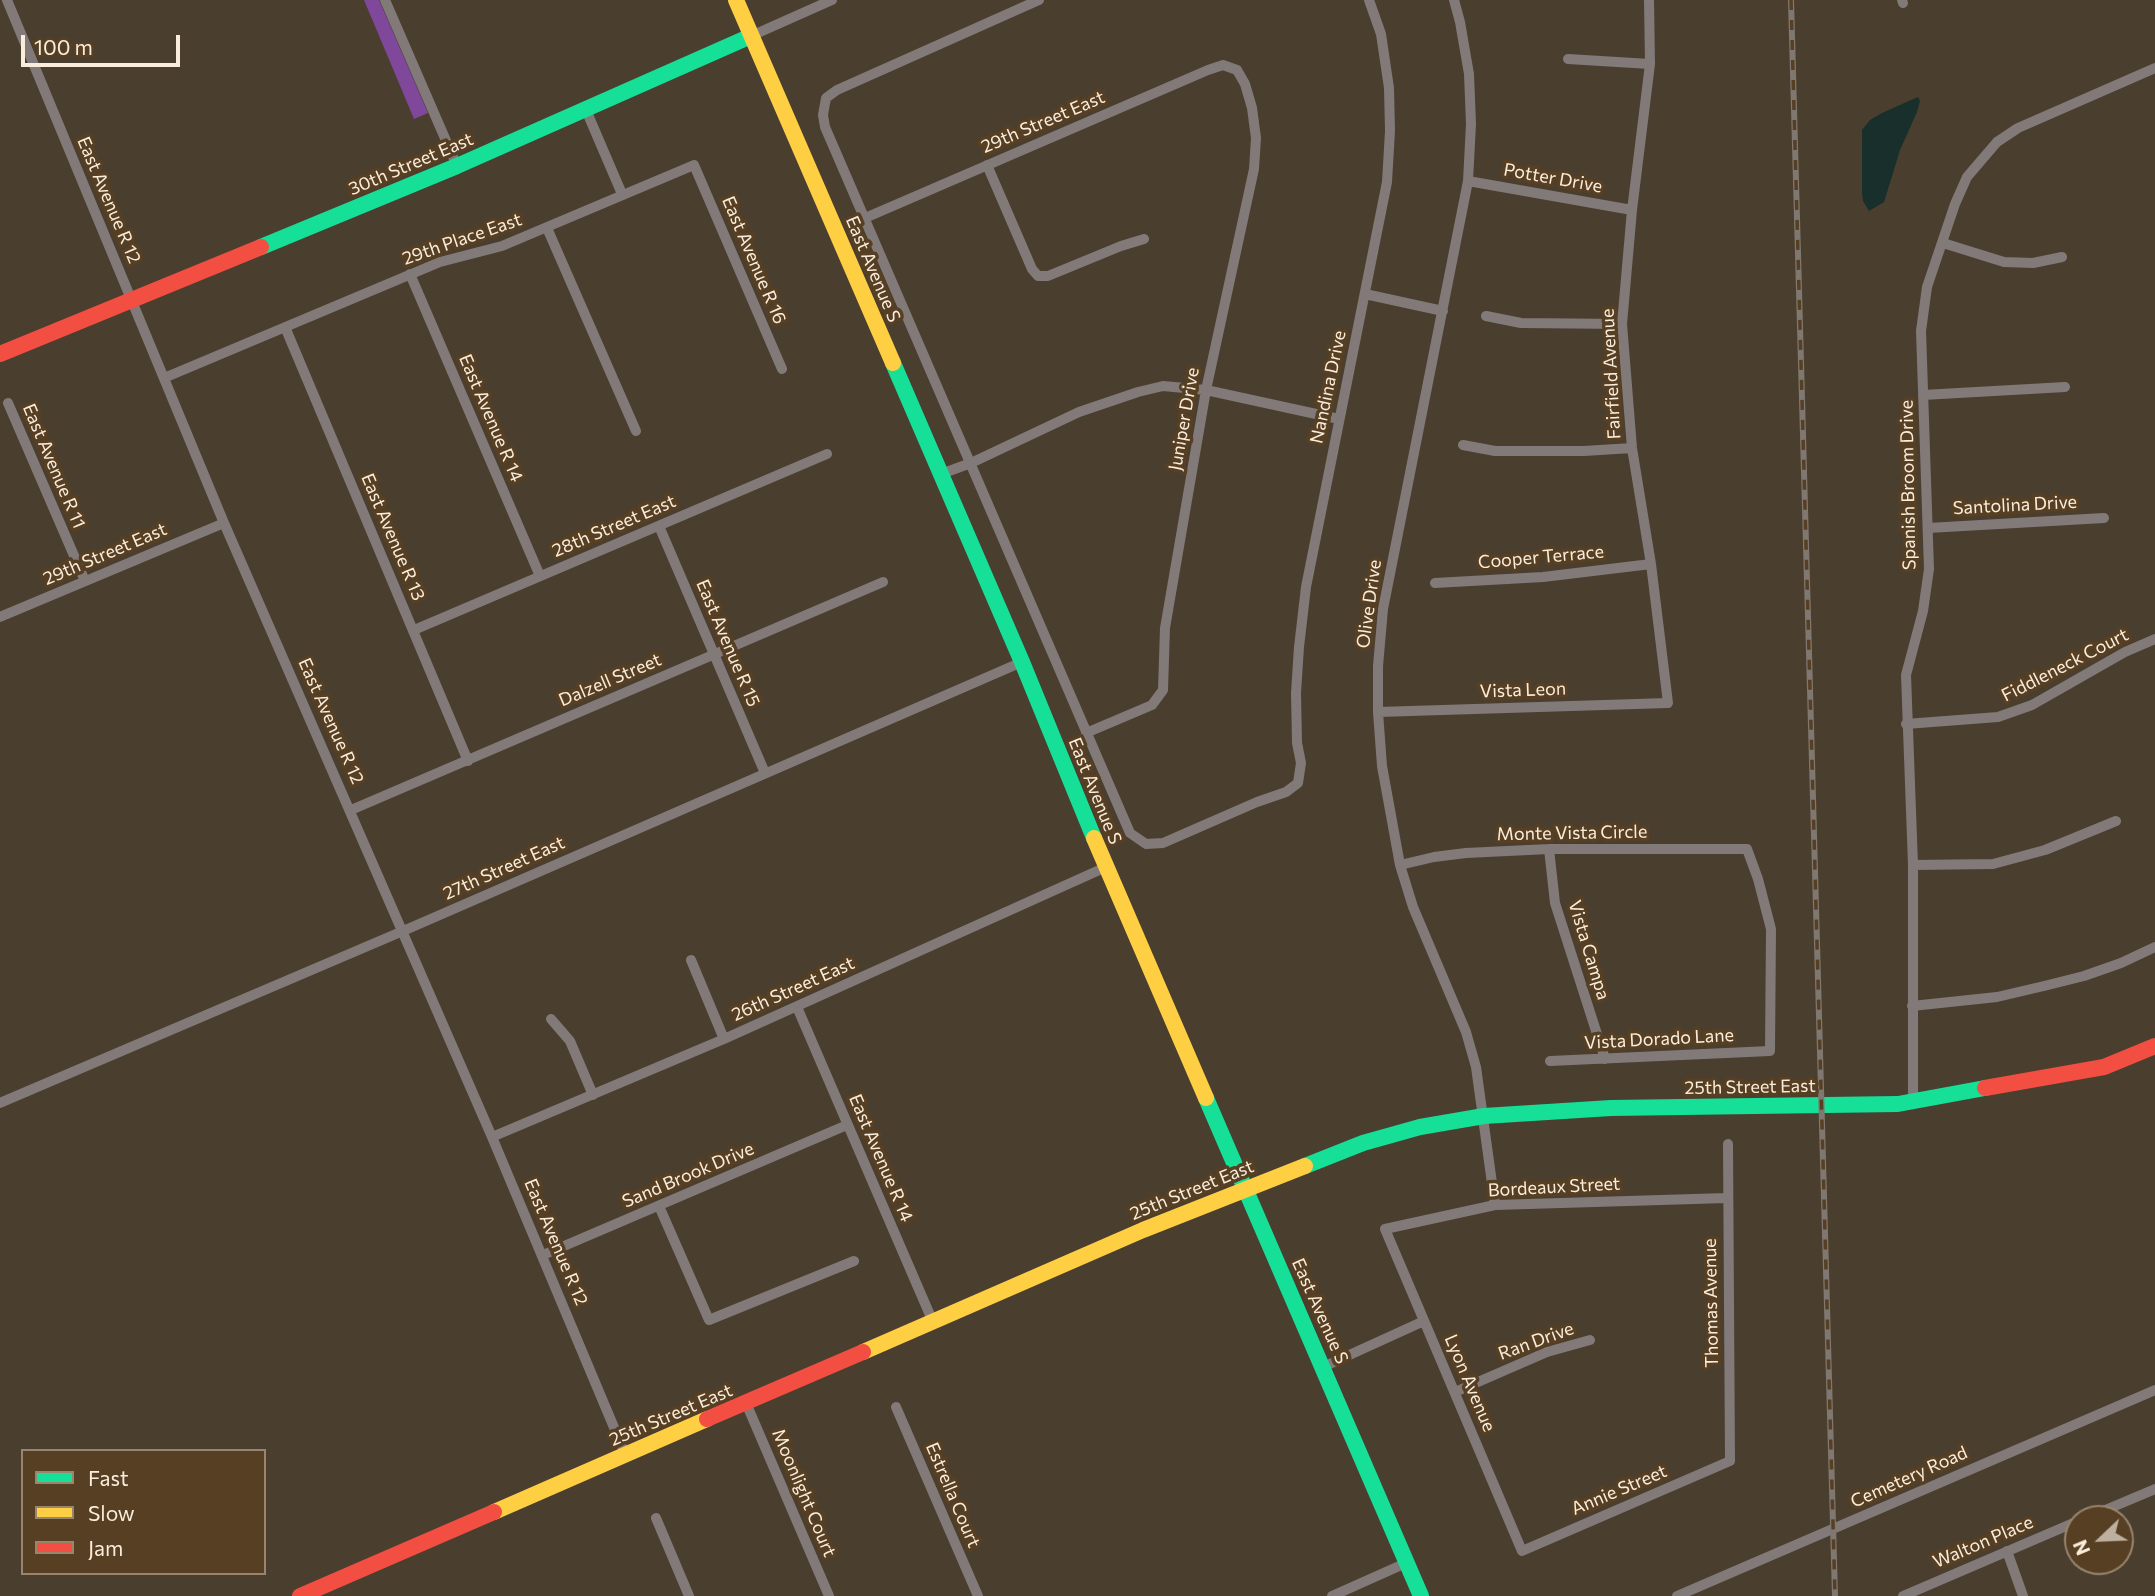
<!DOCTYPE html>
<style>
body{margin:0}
#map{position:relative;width:2155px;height:1596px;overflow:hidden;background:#4a3e2f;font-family:Commissioner,sans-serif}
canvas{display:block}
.legend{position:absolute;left:21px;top:1449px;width:245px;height:126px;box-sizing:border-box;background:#563f23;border:2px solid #98856d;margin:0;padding:9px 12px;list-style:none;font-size:21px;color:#fbeddc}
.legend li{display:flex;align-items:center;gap:14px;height:35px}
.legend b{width:35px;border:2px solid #98856d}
.north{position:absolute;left:2064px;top:1505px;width:70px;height:70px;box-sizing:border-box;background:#563f23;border:2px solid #98856d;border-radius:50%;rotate:247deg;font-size:19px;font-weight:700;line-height:28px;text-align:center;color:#fbeddc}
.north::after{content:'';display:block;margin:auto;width:24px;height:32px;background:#bdb09f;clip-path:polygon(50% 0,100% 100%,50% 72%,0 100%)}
.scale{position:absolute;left:21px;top:35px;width:159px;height:32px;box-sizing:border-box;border:4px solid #fbeddc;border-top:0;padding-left:9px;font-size:21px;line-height:24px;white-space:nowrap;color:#fbeddc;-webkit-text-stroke:5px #563f23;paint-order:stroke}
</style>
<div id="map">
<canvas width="2155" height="1596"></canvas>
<ul class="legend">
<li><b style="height:9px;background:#16e098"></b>Fast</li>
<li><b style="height:9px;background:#ffcf43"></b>Slow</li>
<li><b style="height:9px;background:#f24e42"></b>Jam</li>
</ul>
<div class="north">N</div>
<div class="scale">100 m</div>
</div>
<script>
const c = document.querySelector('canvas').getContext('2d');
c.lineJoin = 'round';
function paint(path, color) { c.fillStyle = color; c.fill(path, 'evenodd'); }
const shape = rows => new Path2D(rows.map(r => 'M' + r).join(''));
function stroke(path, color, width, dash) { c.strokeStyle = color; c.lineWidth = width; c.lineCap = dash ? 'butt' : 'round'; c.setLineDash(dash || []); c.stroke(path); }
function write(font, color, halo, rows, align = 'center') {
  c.font = font + ' Commissioner,sans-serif'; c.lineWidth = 7; c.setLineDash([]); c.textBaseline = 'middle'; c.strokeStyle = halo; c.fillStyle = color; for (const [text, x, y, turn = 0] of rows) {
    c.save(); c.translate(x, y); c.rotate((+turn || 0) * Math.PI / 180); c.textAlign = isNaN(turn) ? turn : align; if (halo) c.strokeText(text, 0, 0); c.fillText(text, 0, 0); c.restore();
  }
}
const green = shape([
 [364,0,379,0,428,113,414,119]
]);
const water = shape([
 [1918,97,1920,101,1917,112,1900,150,1884,202,1869,211,1863,201,1862,194,1862,130,1870,120,1882,113]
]);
const street = shape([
 [7,0,224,523,492,1137,626,1456],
 [385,0,457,166],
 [1039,0,837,90,826,98,823,115,825,127,1130,833,1146,844,1163,843,1257,802,1286,792,1298,783,1301,763,1297,743,1296,693,1299,647,1306,587,1387,182,1390,131,1389,88,1381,34,1369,0],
 [1454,0,1460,22,1469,74,1471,124,1468,181,1383,609,1378,666,1378,712,1382,766,1400,865,1413,907,1466,1032,1476,1067,1495,1205],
 [1902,0,1903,3],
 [751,36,832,0],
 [1568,59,1650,64],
 [586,110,622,194],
 [987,165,1032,269,1038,276,1048,276,1121,246,1144,239],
 [1468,181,1632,210],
 [865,218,1208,70,1223,65,1237,70,1245,84,1252,108,1256,138,1254,169,1206,390,1165,628,1163,690,1152,705,1086,733],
 [547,228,636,431],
 [1943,243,2004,262,2033,263,2062,257],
 [410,274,540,576],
 [1365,294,1443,311],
 [1486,316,1521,323,1622,324],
 [285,327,468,761],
 [164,378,440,262,502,246,694,165,782,369],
 [1923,395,2065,387],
 [8,403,85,581],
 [1463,445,1495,451,1584,451,1632,448],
 [941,474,971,463,1079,412,1138,392,1163,386,1206,390,1339,419],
 [659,526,765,773],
 [1928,528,2104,518],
 [1435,583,1543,577,1651,564],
 [0,617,224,523],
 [414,630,827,454],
 [1378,712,1668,703,1651,564,1632,448,1622,324,1632,210,1650,64,1649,0],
 [1906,724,1998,717,2032,705,2125,652,2155,639],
 [351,810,883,582],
 [1549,849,1555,903,1605,1059],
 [1400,865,1434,857,1466,853,1549,849,1747,849,1758,879,1771,929,1770,1051,1550,1061],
 [1913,865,1993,864,2045,850,2116,821],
 [691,960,724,1039],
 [1912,1006,1997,997,2044,986,2084,976,2121,963,2155,947],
 [797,1007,933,1322],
 [551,1019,570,1041,593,1095],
 [1913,1102,1913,865,1906,675,1923,611,1929,569,1921,331,1927,287,1955,204,1967,177,1997,142,2018,128,2155,68],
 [0,1103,403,931,1022,662],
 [492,1137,724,1039,1106,867],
 [1727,1198,1495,1205,1385,1229,1522,1551,1730,1461,1728,1144],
 [659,1206,709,1320,854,1261],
 [543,1255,847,1125],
 [1323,1367,1424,1321],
 [1455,1392,1547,1352,1590,1340],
 [746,1403,829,1596],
 [896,1407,978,1596],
 [656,1518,689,1596],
 [2084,1519,2155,1489],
 [2007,1551,2023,1596],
 [1332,1596,1406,1563],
 [1677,1596,2155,1390],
 [1903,1596,2078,1521]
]);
const fast = shape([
 [261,247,457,166,751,36],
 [893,363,1022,662,1094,838],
 [1206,1098,1421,1596],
 [1305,1166,1363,1143,1420,1127,1484,1116,1611,1108,1898,1104,1985,1088]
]);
const slow = shape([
 [736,0,893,363],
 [1094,838,1206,1098],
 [863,1352,1143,1230,1305,1166],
 [494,1512,707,1419]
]);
const jam = shape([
 [0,354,261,247],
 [1985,1088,2104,1067,2155,1046],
 [707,1419,863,1352],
 [300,1596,494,1512]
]);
const rail = shape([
 [1791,0,1835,1596]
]);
const streetNames = [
 ["29th Street East",1043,122,-23],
 ["30th Street East",411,164,-23],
 ["Potter Drive",1553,178,10],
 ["East Avenue R 12",109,200,67],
 ["29th Place East",462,239,-19],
 ["East Avenue R 16",754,260,67],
 ["East Avenue S",873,269,67],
 ["Fairfield Avenue",1611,374,-93],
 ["Nandina Drive",1328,387,-78],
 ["East Avenue R 14",491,418,67],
 ["Juniper Drive",1184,419,-80],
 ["East Avenue R 11",54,466,67],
 ["Spanish Broom Drive",1908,485,-91],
 ["Santolina Drive",2015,505,-3],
 ["28th Street East",614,526,-23],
 ["East Avenue R 13",393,537,67],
 ["29th Street East",105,554,-23],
 ["Cooper Terrace",1541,557,-5],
 ["Olive Drive",1369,604,-82],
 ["East Avenue R 15",728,643,67],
 ["Fiddleneck Court",2065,665,-27],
 ["Dalzell Street",610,680,-23],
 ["Vista Leon",1523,690,-2],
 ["East Avenue R 12",331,721,66],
 ["East Avenue S",1095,791,68],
 ["Monte Vista Circle",1572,833,-1],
 ["27th Street East",504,868,-24],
 ["Vista Campa",1589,950,73],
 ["26th Street East",793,989,-24],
 ["Vista Dorado Lane",1659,1039,-3],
 ["25th Street East",1750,1087,-1],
 ["East Avenue R 14",881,1158,67],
 ["Sand Brook Drive",688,1175,-23],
 ["Bordeaux Street",1554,1187,-3],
 ["25th Street East",1192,1190,-22],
 ["East Avenue R 12",556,1242,67],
 ["Thomas Avenue",1711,1303,-91],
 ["East Avenue S",1320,1311,66],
 ["Ran Drive",1536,1341,-20],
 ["Lyon Avenue",1470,1383,67],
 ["25th Street East",671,1415,-23],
 ["Cemetery Road",1909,1477,-24],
 ["Annie Street",1619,1490,-23],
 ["Moonlight Court",804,1493,67],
 ["Estrella Court",953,1495,67],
 ["Walton Place",1983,1542,-23]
];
paint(green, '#7f489b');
paint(water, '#182f2b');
stroke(street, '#827a79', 10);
stroke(fast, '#16e098', 16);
stroke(slow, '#ffcf43', 16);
stroke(jam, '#f24e42', 16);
stroke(rail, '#807870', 6);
stroke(rail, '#563f23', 3.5, [10]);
write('18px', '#fbeddc', '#563f23', streetNames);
</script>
